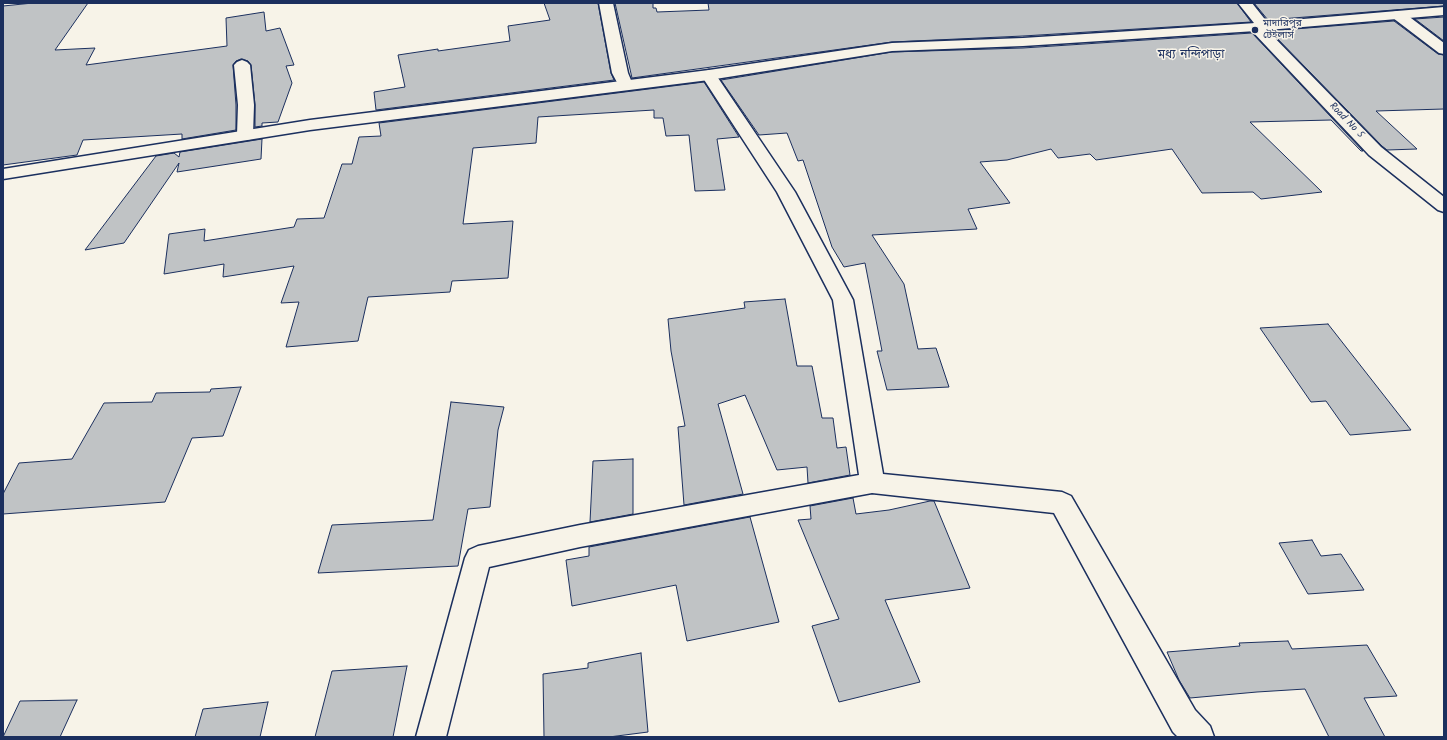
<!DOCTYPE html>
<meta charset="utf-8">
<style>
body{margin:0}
#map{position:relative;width:1447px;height:740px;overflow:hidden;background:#f7f3e8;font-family:Kalam,sans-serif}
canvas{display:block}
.frame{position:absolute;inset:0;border:4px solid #1b2f5e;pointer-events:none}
</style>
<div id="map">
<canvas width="1447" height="740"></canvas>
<div class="frame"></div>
</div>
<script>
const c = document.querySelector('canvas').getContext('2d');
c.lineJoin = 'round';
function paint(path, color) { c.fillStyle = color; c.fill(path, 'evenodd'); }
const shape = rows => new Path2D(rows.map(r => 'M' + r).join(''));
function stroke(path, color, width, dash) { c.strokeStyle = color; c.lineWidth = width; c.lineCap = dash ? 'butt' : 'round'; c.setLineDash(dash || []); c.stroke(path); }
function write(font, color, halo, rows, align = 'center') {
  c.font = font + ' Kalam,"Noto Sans Bengali",sans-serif'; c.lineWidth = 3; c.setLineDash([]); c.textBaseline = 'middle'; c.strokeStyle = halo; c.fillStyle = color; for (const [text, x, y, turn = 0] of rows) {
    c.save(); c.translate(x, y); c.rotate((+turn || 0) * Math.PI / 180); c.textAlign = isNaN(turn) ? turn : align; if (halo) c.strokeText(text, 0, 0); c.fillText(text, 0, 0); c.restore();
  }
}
const building = shape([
 [33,3,88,3,55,50,95,48,86,65,227,46,226,18,264,12,266,31,280,28,294,65,286,66,292,83,278,122,262,123,262,126,255,127,255,105,251,65,248,61,241,59,236,61,233,65,236,105,236,130,182,139,182,134,83,140,77,155,3,165,3,6,33,3],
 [544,3,598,3,611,73,614,80,376,110,374,92,405,87,398,55,438,49,438,51,510,41,508,26,550,20,544,3],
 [615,3,653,3,653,8,656,8,657,12,709,10,708,3,1237,3,1251,22,1023,36,892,42,632,78,615,3],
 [1254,3,1444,3,1444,6,1268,20,1254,3],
 [1444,17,1444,41,1415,19,1444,17],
 [1394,21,1438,54,1444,55,1444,109,1376,111,1417,149,1387,150,1382,146,1270,31,1394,21],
 [1252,33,1363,151,1361,151,1331,120,1250,122,1322,192,1261,199,1253,192,1202,193,1172,149,1096,160,1090,154,1058,158,1051,149,1007,160,980,162,1010,203,968,209,977,229,872,235,904,284,918,349,936,348,949,387,887,390,877,351,882,351,865,263,844,267,832,247,803,160,798,161,787,133,759,135,721,80,892,52,1023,48,1252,33],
 [704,82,739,137,717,139,725,190,695,191,689,135,666,136,663,118,654,118,654,110,538,117,536,143,473,148,463,224,513,221,508,278,452,281,450,292,368,297,358,341,286,347,299,302,281,303,294,266,223,277,224,264,164,274,169,234,205,229,204,241,294,227,297,219,324,218,342,164,352,164,359,137,381,136,379,123,704,82],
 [262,139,261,159,177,172,179,163,124,243,85,250,156,156,174,153,179,157,180,152,262,139],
 [785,299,797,366,812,366,822,418,833,418,837,448,846,447,850,475,808,483,807,467,777,470,745,395,718,404,743,494,684,505,678,427,685,426,671,351,668,319,745,308,744,302,785,299],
 [1328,324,1411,430,1350,435,1326,401,1311,402,1260,328,1328,324],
 [241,387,223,436,192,438,165,502,3,514,3,494,19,463,72,459,104,403,152,402,156,393,210,392,211,389,241,387],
 [451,402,504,407,498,430,490,507,468,509,458,566,318,573,332,525,433,520,451,402],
 [633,459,633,514,590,522,593,461,633,459],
 [853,498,856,514,889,510,930,501,934,501,970,588,885,600,920,682,839,702,812,626,839,619,798,520,811,519,810,506,853,498],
 [750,517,779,622,687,641,676,585,572,606,566,560,589,556,589,547,750,517],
 [1312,540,1321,556,1341,554,1364,590,1308,594,1279,543,1312,540],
 [1288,641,1292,649,1367,645,1397,696,1364,698,1385,737,1329,737,1305,689,1257,692,1190,698,1179,680,1167,652,1240,646,1239,643,1288,641],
 [641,653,648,732,609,737,544,737,543,674,588,668,588,663,641,653],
 [407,666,393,737,315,737,332,671,407,666],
 [77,700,60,737,3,737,20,701,77,700],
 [268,702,260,737,195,737,203,709,268,702]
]);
const street = shape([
 [599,3,613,3,628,73,633,85,630,88,625,90,620,88,612,73,599,3],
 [1238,3,1252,3,1271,27,1267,30,1381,147,1444,197,1444,212,1438,210,1369,155,1251,30,1249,27,1254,23,1238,3],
 [1398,11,1403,12,1444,43,1444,54,1439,53,1393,18,1391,15,1393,12,1398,11],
 [242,60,247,62,250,65,254,105,253,135,251,139,245,140,239,139,237,135,238,105,234,65,237,62,242,60],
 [709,70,714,72,795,192,853,300,883,474,1062,492,1071,496,1195,710,1210,726,1214,737,1178,737,1173,732,1054,513,872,493,580,547,489,567,446,737,416,737,465,558,469,550,478,546,580,525,859,475,833,300,777,192,701,75,704,72,709,70]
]);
const secondary = shape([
 [1444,7,1444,15,1256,31,1023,46,892,51,709,80,310,130,3,179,3,169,310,120,709,70,892,43,1023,38,1256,23,1444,7]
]);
const markers = [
 [1255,30,4,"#1b2f5e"]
];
const farPoinames = [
 ["মাদারিপুর",1263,24],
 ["টেইলার্স",1263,36]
];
const farStreetnames = [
 ["Road No 5",1346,121,46]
];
const farQuarternames = [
 ["মধ্য নন্দিপাড়া",1191,56]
];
paint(building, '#c0c3c5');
stroke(building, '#1b2f5e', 1);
stroke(street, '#1b2f5e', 3);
stroke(secondary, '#1b2f5e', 3);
paint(street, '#f7f3e8');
paint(secondary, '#f7f3e8');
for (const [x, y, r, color] of markers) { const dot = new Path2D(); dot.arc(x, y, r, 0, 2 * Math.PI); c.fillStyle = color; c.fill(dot); stroke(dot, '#f7f3e8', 1.5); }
write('10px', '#1b2f5e', '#f7f3e8', farPoinames, 'left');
write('10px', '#1b2f5e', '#f7f3e8', farStreetnames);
write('12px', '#1b2f5e', '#f7f3e8', farQuarternames);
</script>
